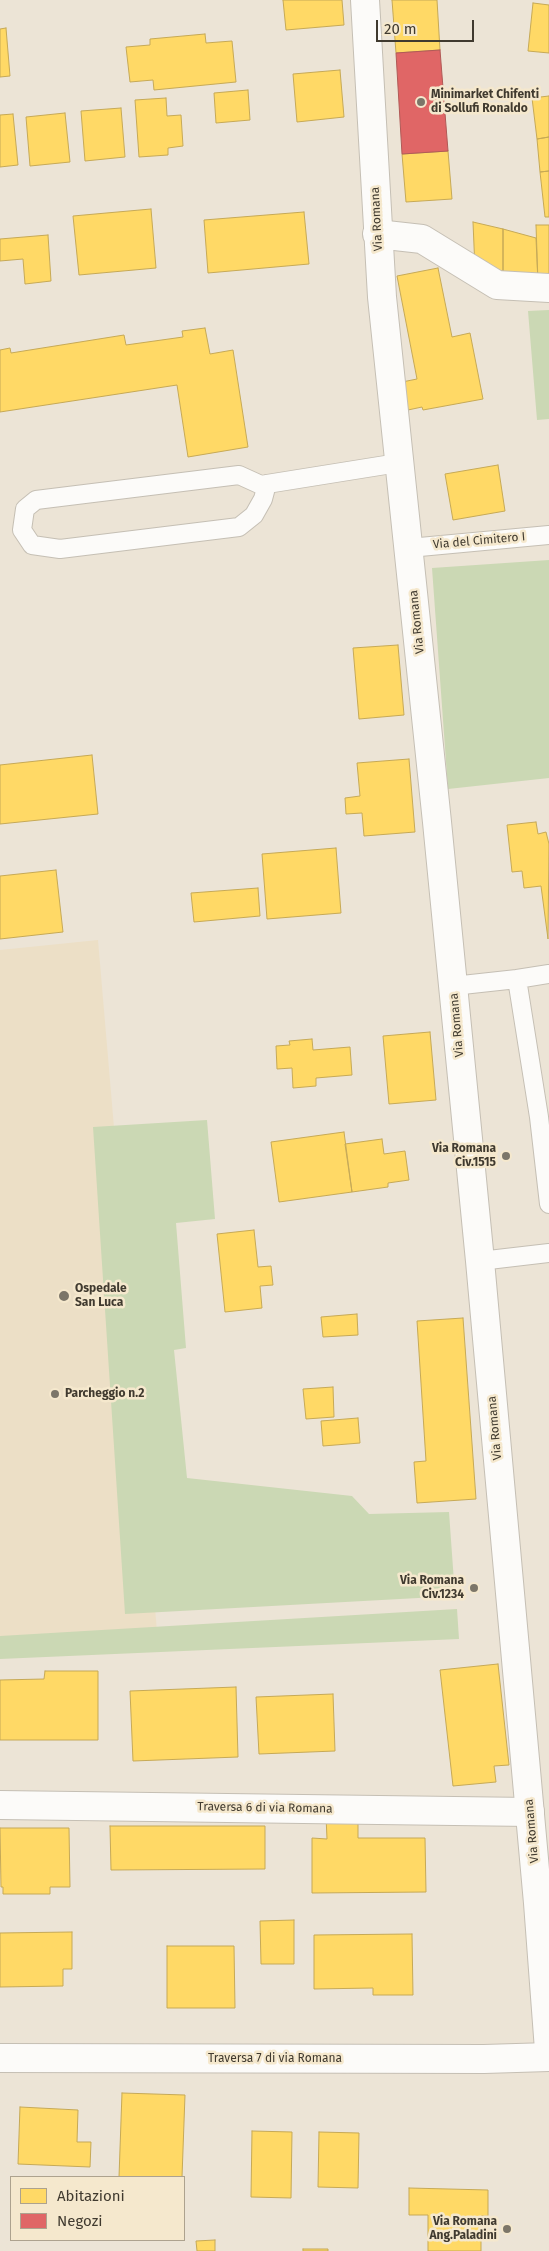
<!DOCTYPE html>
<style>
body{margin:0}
#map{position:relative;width:549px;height:2251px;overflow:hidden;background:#ece4d6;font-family:"Fira Sans",sans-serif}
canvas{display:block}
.legend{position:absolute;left:10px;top:2176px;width:175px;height:65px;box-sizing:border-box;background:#f5e8cd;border:1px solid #ada28e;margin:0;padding:6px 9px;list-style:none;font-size:15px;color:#403a2f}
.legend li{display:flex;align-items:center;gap:10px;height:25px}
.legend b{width:25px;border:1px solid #ada28e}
.scale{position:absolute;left:376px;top:20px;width:98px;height:22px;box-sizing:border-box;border:2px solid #403a2f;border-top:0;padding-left:6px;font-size:15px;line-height:18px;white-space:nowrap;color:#403a2f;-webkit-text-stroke:4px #f5e8cd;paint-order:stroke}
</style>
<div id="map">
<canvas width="549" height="2251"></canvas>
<ul class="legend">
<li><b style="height:14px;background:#ffd966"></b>Abitazioni</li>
<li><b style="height:14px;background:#e06666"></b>Negozi</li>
</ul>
<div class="scale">20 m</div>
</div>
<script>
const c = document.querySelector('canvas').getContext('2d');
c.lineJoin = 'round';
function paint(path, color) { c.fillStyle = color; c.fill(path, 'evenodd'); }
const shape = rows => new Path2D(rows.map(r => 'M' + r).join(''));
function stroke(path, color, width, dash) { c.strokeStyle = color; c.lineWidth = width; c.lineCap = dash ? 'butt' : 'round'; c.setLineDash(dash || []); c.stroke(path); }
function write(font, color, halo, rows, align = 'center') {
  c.font = font + ' "Fira Sans",sans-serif'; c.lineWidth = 5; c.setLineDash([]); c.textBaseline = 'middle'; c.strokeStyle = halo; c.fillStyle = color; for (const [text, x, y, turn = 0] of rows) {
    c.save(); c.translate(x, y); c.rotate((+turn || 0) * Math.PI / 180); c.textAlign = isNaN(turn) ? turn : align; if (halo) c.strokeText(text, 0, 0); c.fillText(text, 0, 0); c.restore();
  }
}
const built = shape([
 [98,940,158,1643,0,1649,0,950]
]);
const green = shape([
 [549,310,549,419,537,420,528,311],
 [549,560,549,778,448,789,432,568],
 [207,1120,215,1219,176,1223,186,1348,174,1350,187,1478,352,1496,369,1514,449,1512,455,1596,125,1614,93,1127],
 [457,1609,459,1639,0,1659,0,1636]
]);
const homes = shape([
 [283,0,342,0,344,25,286,30,283,0],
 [392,0,437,0,440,50,396,53,392,0],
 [533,3,549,5,549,53,528,51,533,3],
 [6,28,10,76,0,77,0,29,6,28],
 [205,34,206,43,232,41,236,82,154,90,153,80,130,82,126,47,150,45,150,39,205,34],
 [340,70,344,117,297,122,293,74,340,70],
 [248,90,250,120,216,123,214,93,248,90],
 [549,96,549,137,537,139,532,98,549,96],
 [166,98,167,116,181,115,183,146,168,148,168,155,139,157,135,100,166,98],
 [121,108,125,157,85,161,81,111,121,108],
 [65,113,70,162,30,166,26,117,65,113],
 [13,114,18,165,0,167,0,115,13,114],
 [549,137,549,171,540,172,537,139,549,137],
 [448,151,452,199,406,202,402,154,448,151],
 [549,171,549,217,545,217,540,172,549,171],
 [151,209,156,268,79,275,73,216,151,209],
 [304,212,309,264,208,273,204,220,304,212],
 [473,222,503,229,503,278,475,269,473,222],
 [536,225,549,225,549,283,538,283,536,225],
 [503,229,536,238,538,283,503,278,503,229],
 [48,235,51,281,25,284,23,259,0,261,0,239,48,235],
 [438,268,452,337,470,333,483,399,423,410,422,407,408,410,402,382,417,379,397,276,438,268],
 [205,328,210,354,233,350,248,447,188,457,177,385,0,412,0,350,10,348,11,353,124,335,126,345,183,337,182,331,205,328],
 [498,465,505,511,453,520,445,474,498,465],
 [398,645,404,715,359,719,353,648,398,645],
 [92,755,98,814,0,824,0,765,92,755],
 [409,759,415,832,364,836,362,813,346,814,345,798,360,796,357,763,409,759],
 [536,822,538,834,546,832,549,844,548,939,541,886,524,888,522,871,512,872,507,825,536,822],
 [336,848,341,913,267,919,262,854,336,848],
 [56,870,63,932,0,939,0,876,56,870],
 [258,888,260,916,194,922,191,893,258,888],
 [430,1032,436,1100,389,1104,383,1036,430,1032],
 [312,1039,313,1050,350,1047,352,1075,316,1078,316,1086,293,1088,292,1068,277,1069,276,1046,290,1045,289,1041,312,1039],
 [344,1132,352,1192,279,1202,271,1142,344,1132],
 [382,1139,384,1154,405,1151,409,1180,388,1183,388,1187,352,1192,345,1144,382,1139],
 [254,1230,258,1267,271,1266,273,1285,260,1286,262,1308,225,1312,217,1234,254,1230],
 [357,1314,358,1335,323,1337,321,1317,357,1314],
 [463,1318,476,1499,417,1503,414,1462,426,1461,417,1321,463,1318],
 [333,1387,334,1417,306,1419,303,1389,333,1387],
 [358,1418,360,1443,323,1446,321,1421,358,1418],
 [498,1664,509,1765,494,1766,496,1782,453,1786,440,1670,498,1664],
 [45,1671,98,1671,98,1740,0,1740,0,1680,44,1679,45,1671],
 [236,1687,238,1757,133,1761,130,1691,236,1687],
 [333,1694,335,1751,259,1754,256,1697,333,1694],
 [326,1816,358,1816,358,1838,425,1838,426,1892,312,1893,312,1838,327,1839,326,1816],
 [110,1826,265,1826,265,1869,111,1870,110,1826],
 [0,1828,69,1828,70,1887,50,1887,50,1894,3,1894,3,1887,1,1887,0,1828],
 [294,1920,294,1964,261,1964,260,1921,294,1920],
 [72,1932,72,1969,63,1969,63,1986,0,1987,0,1933,72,1932],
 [412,1934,413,1995,373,1995,373,1988,314,1989,314,1935,412,1934],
 [167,1946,234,1946,235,2008,167,2008,167,1946],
 [122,2093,185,2095,182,2177,119,2177,122,2093],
 [20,2107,78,2110,77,2142,91,2142,90,2167,18,2164,20,2107],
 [252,2131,292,2132,291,2198,251,2197,252,2131],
 [319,2132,359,2133,358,2188,318,2187,319,2132],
 [409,2188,488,2190,488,2216,481,2216,481,2251,428,2251,428,2215,409,2215,409,2188],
 [215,2240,215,2251,197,2251,196,2241,215,2240],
 [303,2249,328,2249,328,2251,303,2251,303,2249]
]);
const shops = shape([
 [440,50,448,151,402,154,396,53,440,50]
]);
const lane = shape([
 [267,484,263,499,254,515,239,527,60,549,32,545,22,530,25,509,36,500,239,475,261,485,267,484,398,463],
 [409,548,549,535],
 [517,979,549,974],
 [453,986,517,979,539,1117,549,1204],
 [480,1261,549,1253]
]);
const street = shape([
 [377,234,422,239,497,285,549,288],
 [0,1805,530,1812],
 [0,2058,484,2059,549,2057]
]);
const secondary = shape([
 [365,0,382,297,437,822,480,1261,538,1903,549,2050]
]);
const markers = [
 [421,102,5,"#7c7669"],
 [506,1156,5,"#7c7669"],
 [64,1296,6,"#7c7669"],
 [55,1394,5,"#7c7669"],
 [474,1588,5,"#7c7669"],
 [507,2229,5,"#7c7669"]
];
const poiNames = [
 ["Minimarket Chifenti",431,95],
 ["di Sollufi Ronaldo",431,109],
 ["Via Romana",496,1149,"right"],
 ["Civ.1515",496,1163,"right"],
 ["Ospedale",75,1289],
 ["San Luca",75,1303],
 ["Parcheggio n.2",65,1394],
 ["Via Romana",464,1581,"right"],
 ["Civ.1234",464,1595,"right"],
 ["Via Romana",497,2222,"right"],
 ["Ang.Paladini",497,2236,"right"]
];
const streetNames = [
 ["Via Romana",377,219,-93],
 ["Via del Cimitero I",479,541,-5],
 ["Via Romana",417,622,-96],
 ["Via Romana",457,1025,-95],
 ["Via Romana",495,1428,-95],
 ["Traversa 6 di via Romana",265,1808,1],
 ["Via Romana",532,1831,-95],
 ["Traversa 7 di via Romana",275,2059]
];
paint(built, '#ecdfc6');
paint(green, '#cbd8b4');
paint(homes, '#ffd966');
stroke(homes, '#c6a956', 1);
paint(shops, '#e06666');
stroke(shops, '#b05956', 1);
stroke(lane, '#c5bfb4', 20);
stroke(street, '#c5bfb4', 30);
stroke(secondary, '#c5bfb4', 30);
stroke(lane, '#fcfbf9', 18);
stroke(street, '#fcfbf9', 28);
stroke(secondary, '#fcfbf9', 28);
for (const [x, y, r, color] of markers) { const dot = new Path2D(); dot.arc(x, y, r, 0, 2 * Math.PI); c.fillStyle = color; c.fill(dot); stroke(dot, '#f5e8cd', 2); }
write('bold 12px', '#403a2f', '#f5e8cd', poiNames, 'left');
write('12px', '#403a2f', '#f5e8cd', streetNames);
</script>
